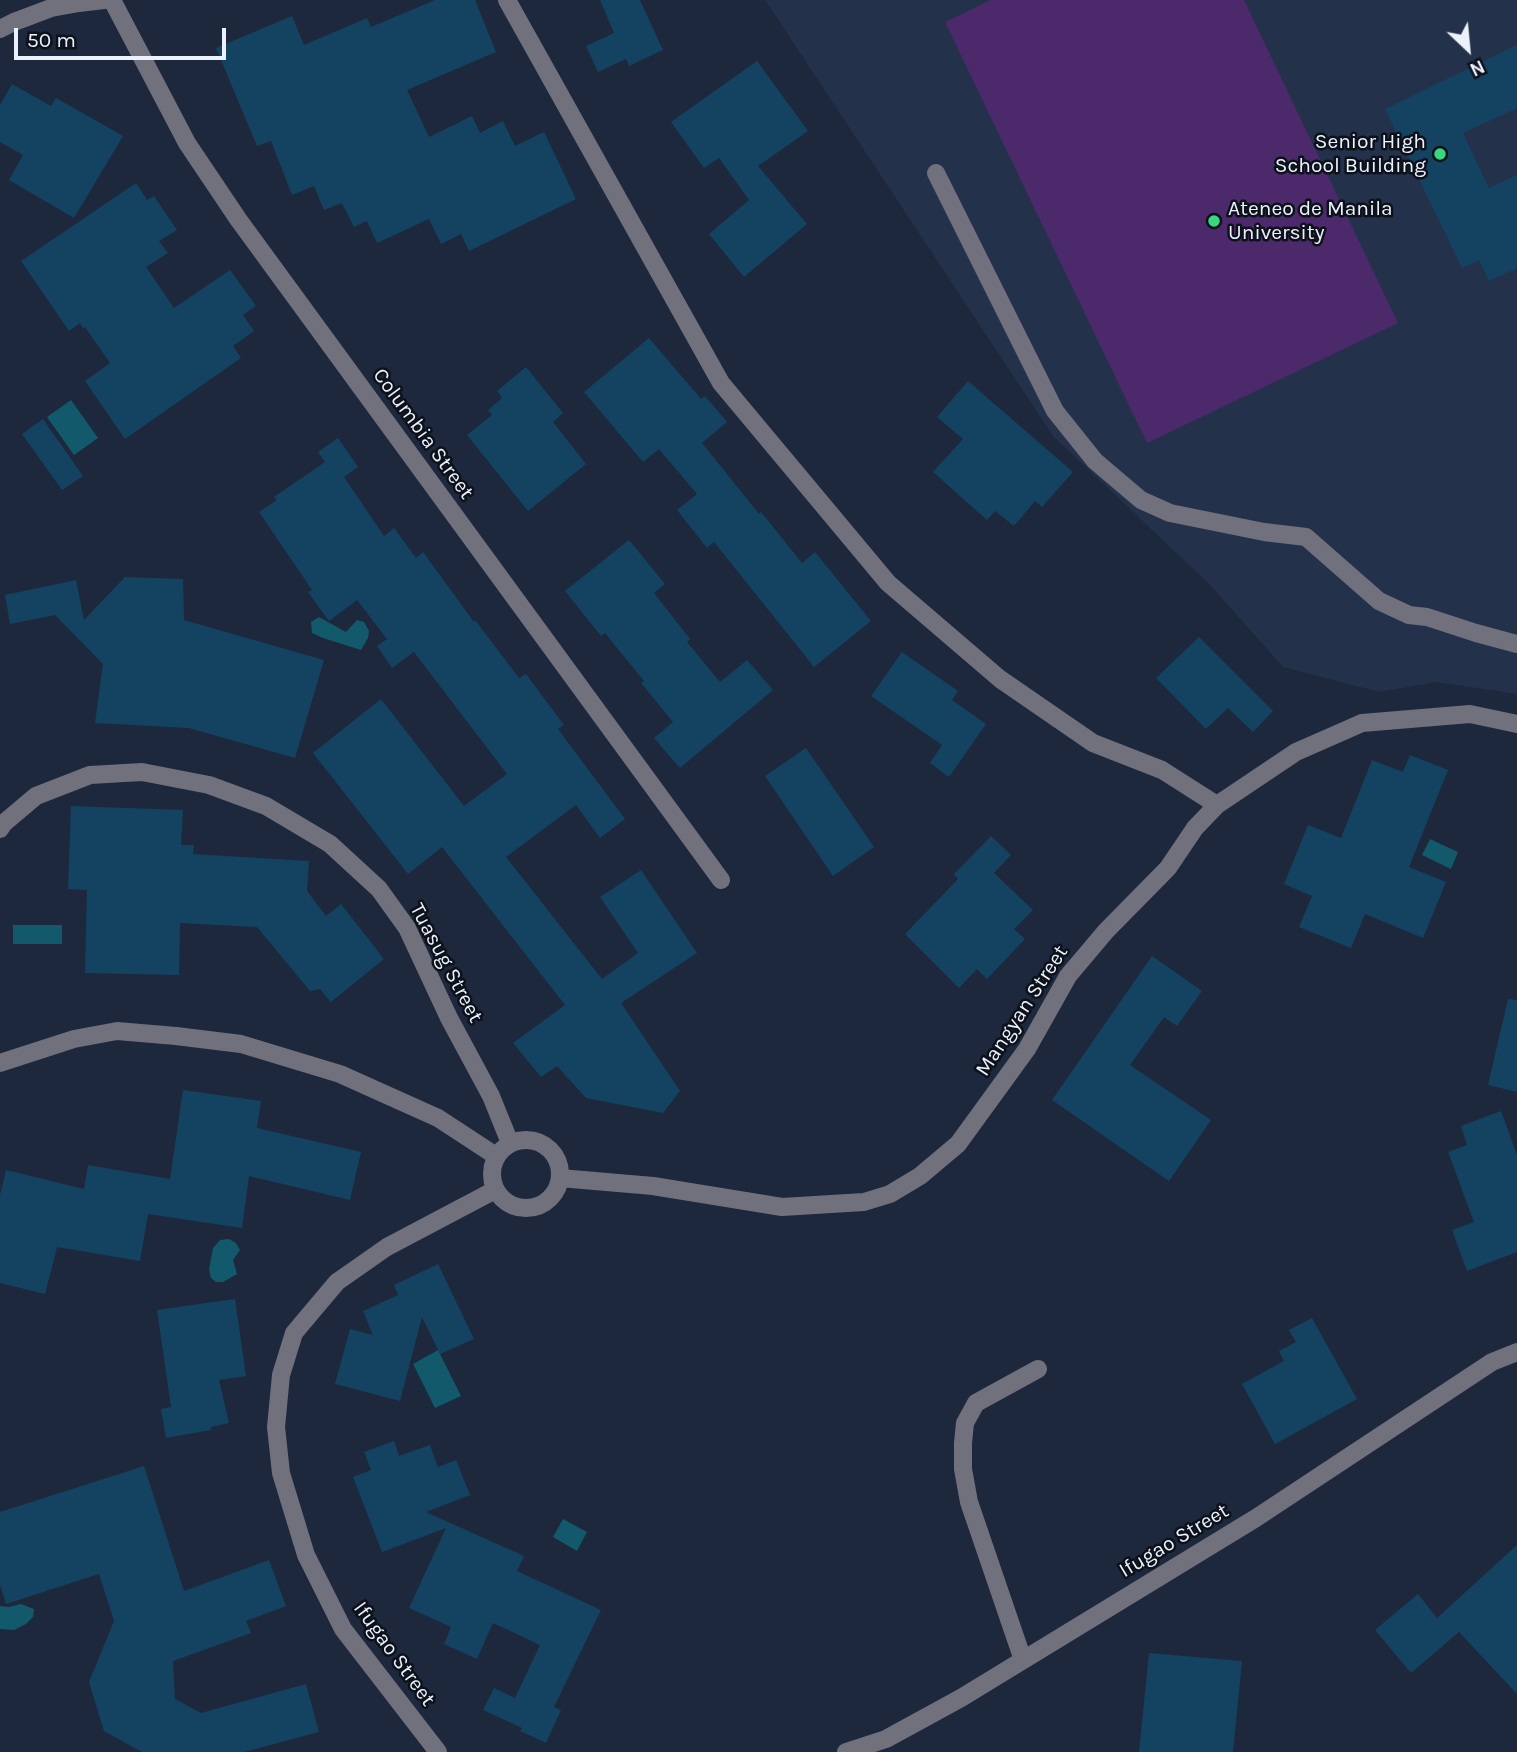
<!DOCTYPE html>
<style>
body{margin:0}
#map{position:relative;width:1517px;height:1752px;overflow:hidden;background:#1d283c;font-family:Karla,sans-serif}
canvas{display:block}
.north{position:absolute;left:1433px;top:14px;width:70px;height:70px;-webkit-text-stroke:5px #0c111a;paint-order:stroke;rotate:154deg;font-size:19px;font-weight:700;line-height:28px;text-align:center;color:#ebf1fd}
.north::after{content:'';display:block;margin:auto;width:24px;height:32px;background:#ebf1fd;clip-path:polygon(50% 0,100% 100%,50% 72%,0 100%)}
.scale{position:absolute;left:14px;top:28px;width:212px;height:32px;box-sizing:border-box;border:4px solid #ebf1fd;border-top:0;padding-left:9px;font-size:21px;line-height:24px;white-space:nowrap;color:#ebf1fd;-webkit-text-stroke:5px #0c111a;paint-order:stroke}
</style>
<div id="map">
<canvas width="1517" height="1752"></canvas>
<div class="north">N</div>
<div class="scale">50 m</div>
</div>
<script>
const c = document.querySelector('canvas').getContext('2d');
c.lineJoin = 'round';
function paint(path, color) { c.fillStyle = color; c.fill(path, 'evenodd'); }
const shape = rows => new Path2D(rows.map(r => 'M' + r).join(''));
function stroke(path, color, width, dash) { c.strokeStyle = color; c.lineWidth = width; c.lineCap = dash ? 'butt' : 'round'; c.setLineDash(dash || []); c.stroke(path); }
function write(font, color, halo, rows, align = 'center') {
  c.font = font + ' Karla,sans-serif'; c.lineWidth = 5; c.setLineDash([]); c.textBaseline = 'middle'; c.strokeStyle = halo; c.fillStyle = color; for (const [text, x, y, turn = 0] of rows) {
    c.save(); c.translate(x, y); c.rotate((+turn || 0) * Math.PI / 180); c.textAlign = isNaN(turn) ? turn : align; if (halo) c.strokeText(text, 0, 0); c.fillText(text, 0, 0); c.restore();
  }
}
const built = shape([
 [765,0,1517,0,1517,694,1437,682,1379,692,1283,667,1210,585,1053,436]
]);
const green = shape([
 [991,0,1244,0,1398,323,1147,443,945,22]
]);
const water = shape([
 [71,400,98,438,74,455,47,417],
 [319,617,346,632,357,620,364,622,369,631,368,638,361,650,323,638,312,633,311,622],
 [1430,839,1458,852,1451,869,1422,855],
 [13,925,62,925,62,944,13,944],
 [229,1239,236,1243,240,1250,233,1260,237,1274,223,1282,216,1282,211,1278,209,1269,213,1248,220,1240],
 [438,1350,461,1396,435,1408,413,1364],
 [563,1519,587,1532,577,1551,553,1537],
 [21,1604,34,1609,33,1617,26,1624,14,1630,0,1629,0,1606,9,1607]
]);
const building = shape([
 [435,0,475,0,496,52,407,90,429,137,472,116,480,133,503,121,515,146,544,132,576,199,469,251,461,234,441,244,429,219,377,243,367,221,354,227,342,203,324,210,314,186,292,195,271,141,257,146,216,48,292,16,304,45,367,18,371,27],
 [600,0,640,0,663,50,629,66,626,59,598,72,586,46,614,33],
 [1517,45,1517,108,1463,133,1489,188,1517,175,1517,268,1489,281,1479,260,1462,268,1385,109],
 [757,61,808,131,758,166,807,224,744,277,709,234,749,200,719,158,704,168,671,122],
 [12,84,51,106,56,98,123,136,74,218,9,180,23,155,0,142,0,105],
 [136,183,147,200,154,196,177,230,159,241,168,253,146,267,174,308,230,270,256,306,243,315,254,331,233,346,241,358,125,439,85,381,110,363,85,327,83,328,80,323,69,331,21,261],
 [649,338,701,399,705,396,727,422,702,443,759,514,761,512,802,563,815,552,871,621,814,667,714,542,707,548,677,510,697,494,659,449,643,462,584,392],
 [526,367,563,413,553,422,586,464,528,511,467,435,492,415,488,410,502,398,497,391],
 [968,381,1073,472,1042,507,1035,501,1014,526,995,511,987,520,933,472,963,439,937,417],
 [43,419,83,476,62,490,22,434],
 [338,438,358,467,344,477,384,536,394,528,416,558,423,552,474,622,475,620,519,678,526,674,564,725,558,729,625,819,600,838,576,805,506,857,602,979,638,953,600,897,641,870,697,953,621,1003,680,1091,663,1113,586,1098,557,1066,541,1077,513,1043,565,1005,442,847,408,874,313,753,381,699,464,806,507,774,414,652,392,668,377,646,387,639,357,600,329,621,308,592,312,590,259,512,277,500,274,497,325,462,318,452],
 [629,540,665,584,654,593,690,639,687,642,720,682,747,660,773,690,680,768,654,738,673,722,641,683,644,681,605,633,601,636,565,591],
 [125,577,183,579,184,620,324,660,295,758,189,728,95,723,103,664,55,615,10,624,5,595,76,580,84,620],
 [1199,637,1273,711,1253,732,1228,708,1206,729,1156,678],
 [902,652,958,691,952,700,986,724,949,777,930,763,942,745,871,696],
 [806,748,874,847,833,876,765,776],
 [1410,755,1448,770,1409,867,1446,882,1423,938,1365,914,1351,948,1299,927,1312,896,1284,884,1308,825,1341,838,1372,760,1403,772],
 [71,806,183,810,181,845,194,845,193,854,309,861,307,891,326,916,341,904,384,959,331,1002,320,989,310,991,257,927,180,923,179,975,85,973,87,890,68,889],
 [991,836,1011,855,994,873,1033,910,1014,929,1025,939,987,979,977,969,959,988,905,934,958,879,954,874],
 [1152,956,1202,991,1177,1026,1164,1017,1130,1065,1211,1120,1169,1181,1052,1100],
 [1508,999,1517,1000,1517,1092,1488,1085],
 [183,1090,261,1101,257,1128,361,1152,350,1200,249,1176,242,1228,148,1214,140,1261,57,1247,45,1294,0,1283,0,1195,6,1170,84,1189,88,1165,170,1179],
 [1501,1111,1517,1155,1517,1252,1467,1271,1452,1230,1474,1222,1448,1152,1467,1145,1461,1126],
 [438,1264,474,1339,440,1354,422,1317,400,1401,335,1384,350,1329,373,1335,363,1311,398,1295,394,1285],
 [235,1299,246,1376,219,1380,229,1423,211,1427,211,1430,166,1438,161,1409,171,1407,157,1310],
 [1312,1318,1357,1399,1275,1444,1242,1384,1284,1361,1279,1351,1296,1342,1289,1330],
 [394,1441,399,1456,430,1445,438,1467,456,1460,470,1495,426,1512,524,1556,517,1571,601,1610,554,1707,561,1710,546,1743,520,1731,522,1728,483,1710,494,1688,515,1698,540,1645,493,1623,477,1659,444,1644,451,1627,409,1608,446,1528,382,1552,353,1477,371,1470,364,1452],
 [144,1466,184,1591,269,1560,286,1606,246,1621,251,1633,173,1661,175,1699,201,1713,306,1684,319,1732,244,1752,142,1752,104,1731,89,1682,114,1621,99,1574,6,1604,0,1585,0,1512],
 [1517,1545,1517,1694,1459,1632,1411,1673,1375,1630,1418,1594,1437,1618],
 [1149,1653,1242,1661,1233,1752,1139,1752]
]);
const minor = shape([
 [112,0,187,143,238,219,721,880],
 [507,0,721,383,888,583,1000,679,1093,743,1162,770,1217,805],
 [0,29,14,22,51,8,79,3,104,0],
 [936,173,1055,411,1095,461,1141,500,1170,513,1264,532,1306,537,1379,601,1409,615,1427,617,1476,633,1517,644],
 [0,829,4,823,36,796,90,775,142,772,209,785,266,806,330,844,379,889,407,928,449,1018,491,1096,510,1143],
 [0,1063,74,1039,117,1031,176,1036,241,1044,340,1074,438,1118,496,1156],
 '492 1174a34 34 0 1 1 68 0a34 34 0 1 1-68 0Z',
 [560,1178,653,1186,782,1207,864,1202,890,1194,920,1176,958,1144,1027,1049,1068,976,1106,931,1168,868,1195,828,1217,805,1296,752,1362,723,1470,714,1517,724],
 [1023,1660,969,1502,963,1469,963,1443,965,1423,976,1403,1038,1369],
 [438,1752,343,1629,306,1555,281,1473,276,1427,281,1375,294,1333,337,1282,387,1247,495,1190],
 [846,1752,886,1739,961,1698,1256,1518,1492,1362,1517,1352]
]);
const markers = [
 [1440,154,7,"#37d880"],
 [1214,221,7,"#37d880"]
];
const poiNames = [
 ["Senior High",1426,142],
 ["School Building",1426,166],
 ["Ateneo de Manila",1228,209,"left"],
 ["University",1228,233,"left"]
];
const streetNames = [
 ["Columbia Street",423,434,54],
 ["Tuasug Street",446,963,62],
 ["Mangyan Street",1022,1011,-57],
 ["Ifugao Street",1174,1541,-31],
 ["Ifugao Street",394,1654,54]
];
paint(built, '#23314b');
paint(green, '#4c296a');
paint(water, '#12596b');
paint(building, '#144361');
stroke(minor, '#70717d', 18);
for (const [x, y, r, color] of markers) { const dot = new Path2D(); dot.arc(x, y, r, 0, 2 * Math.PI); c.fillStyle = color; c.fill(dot); stroke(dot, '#0c111a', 2.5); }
write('21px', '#ebf1fd', '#0c111a', poiNames, 'right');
write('21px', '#ebf1fd', '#0c111a', streetNames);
</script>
